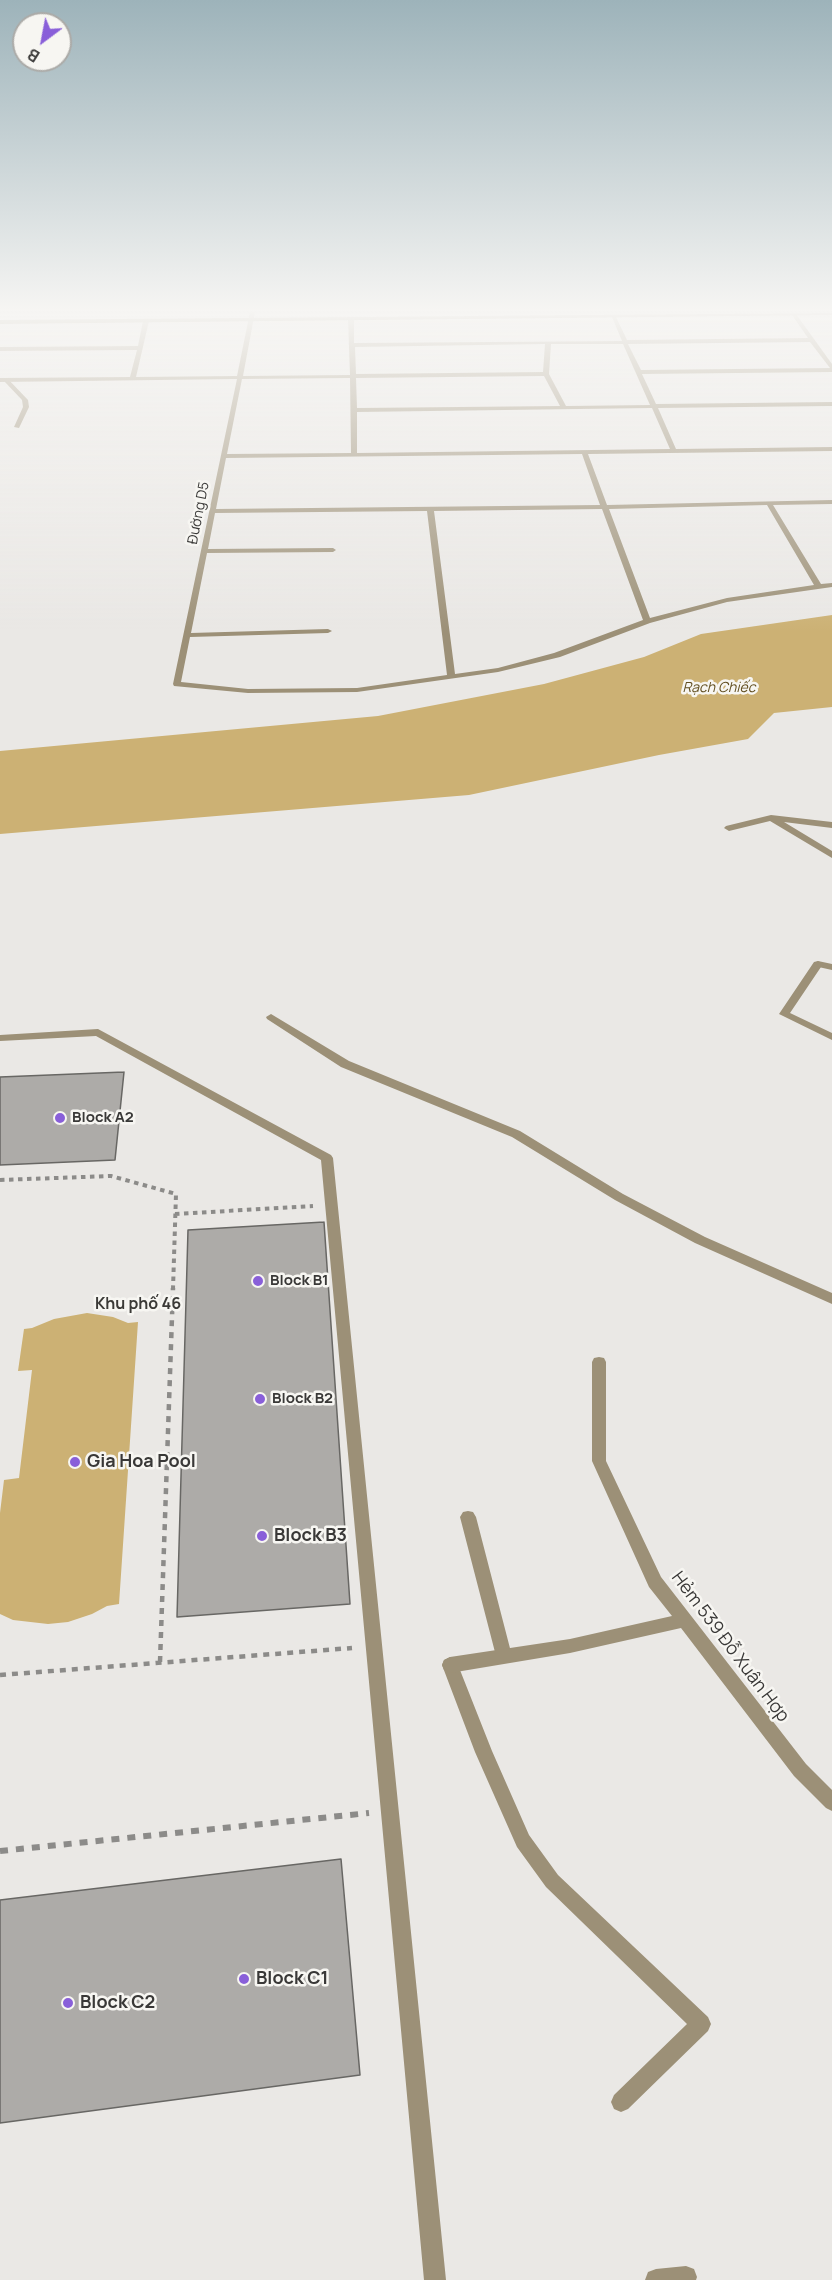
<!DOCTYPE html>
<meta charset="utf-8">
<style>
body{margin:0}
#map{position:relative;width:832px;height:2280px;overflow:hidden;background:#eae8e5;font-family:Manrope,sans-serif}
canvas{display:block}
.north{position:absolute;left:12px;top:12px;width:60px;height:60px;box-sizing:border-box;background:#f7f6f2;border:2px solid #abaaa7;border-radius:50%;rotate:212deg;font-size:16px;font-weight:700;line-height:24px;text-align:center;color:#393837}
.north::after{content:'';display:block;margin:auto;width:21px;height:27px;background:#895fd9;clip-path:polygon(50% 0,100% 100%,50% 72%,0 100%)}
</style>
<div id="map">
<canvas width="832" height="2280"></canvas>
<div class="north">B</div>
</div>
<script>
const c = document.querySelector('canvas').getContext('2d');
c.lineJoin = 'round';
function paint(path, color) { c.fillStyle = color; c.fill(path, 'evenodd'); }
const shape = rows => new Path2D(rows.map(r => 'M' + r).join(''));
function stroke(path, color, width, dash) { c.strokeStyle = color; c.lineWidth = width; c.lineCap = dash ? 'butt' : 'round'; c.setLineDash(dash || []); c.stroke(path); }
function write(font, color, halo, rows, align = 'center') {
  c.font = font + ' Manrope,sans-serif'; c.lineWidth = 5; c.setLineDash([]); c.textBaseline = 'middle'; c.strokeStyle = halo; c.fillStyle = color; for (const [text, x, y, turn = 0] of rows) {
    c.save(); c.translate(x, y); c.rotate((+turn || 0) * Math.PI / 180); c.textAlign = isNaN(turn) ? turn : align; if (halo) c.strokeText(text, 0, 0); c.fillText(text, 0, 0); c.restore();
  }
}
const water = shape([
 [832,615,832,707,774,713,748,739,659,755,469,795,0,834,0,751,378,716,544,684,644,657,701,634],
 [87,1313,113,1317,128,1323,138,1322,119,1604,107,1606,92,1614,68,1622,48,1624,13,1620,0,1614,0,1513,4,1480,19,1478,32,1370,18,1371,24,1329,32,1328,54,1319]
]);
const building = shape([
 [124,1072,115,1160,0,1165,0,1077,124,1072],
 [324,1222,350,1604,177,1617,188,1230,324,1222],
 [341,1859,360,2075,0,2123,0,1900,341,1859]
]);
const pathFar2 = shape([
 [0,1180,111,1176,176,1194,173,1289],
 [175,1214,313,1206]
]);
const pathFar1 = shape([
 [160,1662,173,1288],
 [0,1675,352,1648]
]);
const path = shape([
 [0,1851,369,1813]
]);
const lane = shape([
 [4,379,8,379,28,400,29,407,19,428,14,427,23,407,22,400,4,381,4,379],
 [818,961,832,964,832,970,814,966,813,964,818,961],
 [468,1511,473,1512,476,1517,512,1656,510,1661,504,1663,498,1661,496,1656,460,1517,463,1512,468,1511],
 [450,1657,456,1660,458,1665,492,1751,529,1835,558,1875,708,2017,711,2024,708,2031,628,2109,621,2112,614,2109,611,2102,614,2095,687,2024,546,1887,517,1847,475,1752,442,1665,444,1660,450,1657]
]);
const street = shape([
 [250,312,255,312,243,376,350,375,348,319,351,317,354,319,354,343,622,341,612,317,614,316,616,317,627,340,808,338,792,315,796,314,832,364,832,372,642,374,656,404,832,402,832,406,658,408,676,449,832,447,832,451,588,454,607,505,832,500,832,504,773,505,821,584,832,583,832,587,727,602,650,623,560,657,498,672,357,692,248,693,174,686,173,684,237,379,0,382,0,378,130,377,137,350,0,351,0,347,138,346,143,321,146,319,149,321,136,377,237,376,250,312],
 [810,342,830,368,641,370,628,344,810,342],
 [545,344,543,372,356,374,355,347,545,344],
 [551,344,623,344,650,405,566,406,549,374,551,344],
 [544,376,560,406,357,408,356,378,544,376],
 [350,378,351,453,227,454,242,379,350,378],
 [652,408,670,449,357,453,357,412,652,408],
 [582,454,600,505,216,509,226,458,582,454],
 [767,505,814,585,727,598,650,618,609,509,767,505],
 [602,509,643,620,554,653,498,668,455,674,434,511,602,509],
 [427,511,447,675,357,688,248,689,181,682,190,637,328,633,332,631,328,629,191,633,207,553,333,552,336,550,333,548,208,549,215,513,427,511],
 [771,815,832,822,832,828,784,822,832,851,832,858,770,821,729,831,724,828,726,826,771,815],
 [818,961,823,964,790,1013,832,1033,832,1040,779,1014,814,962,818,961],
 [271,1014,349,1061,520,1131,623,1194,705,1237,832,1293,832,1304,695,1243,615,1200,512,1137,341,1067,267,1019,266,1017,271,1014],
 [98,1029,331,1155,333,1158,446,2280,424,2280,321,1160,96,1036,0,1041,0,1035,98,1029],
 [599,1357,604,1358,606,1362,606,1461,661,1577,806,1764,832,1790,832,1811,826,1808,794,1776,681,1628,570,1653,450,1673,444,1670,442,1665,444,1660,450,1657,570,1639,672,1616,649,1587,592,1461,592,1362,594,1358,599,1357],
 [686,2266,694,2269,697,2277,696,2280,645,2280,648,2272,656,2269,686,2266]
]);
const secondary = shape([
 [832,313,832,315,0,324,0,320,832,313]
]);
const markers = [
 [60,1118,6,"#895fd9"],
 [258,1281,6,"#895fd9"],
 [260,1399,6,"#895fd9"],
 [75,1462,6,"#895fd9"],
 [262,1536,6,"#895fd9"],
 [244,1979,6,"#895fd9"],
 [68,2003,6,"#895fd9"]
];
const farStreetnames = [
 ["Đường D5",199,513,-79]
];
const farWaternames = [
 ["Rạch Chiếc",719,688]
];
const poiNames = [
 ["Block A2",72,1118],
 ["Block B1",270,1281],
 ["Block B2",272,1399]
];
const neighbourhoodNames = [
 ["Khu phố 46",138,1305]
];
const nearPoinames = [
 ["Gia Hoa Pool",87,1462],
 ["Block B3",274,1536],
 ["Block C1",256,1979],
 ["Block C2",80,2003]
];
const nearStreetnames = [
 ["Hẻm 539 Đỗ Xuân Hợp",730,1647,53]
];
paint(water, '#ccb174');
paint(building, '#adaba8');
stroke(building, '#686764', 1.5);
stroke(pathFar2, '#8c8b89', 4, [4.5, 4.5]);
stroke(pathFar1, '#8c8b89', 4.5, [6, 6]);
stroke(path, '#8c8b89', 6, [8, 8]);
paint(lane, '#9c9077');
paint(street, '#9c9077');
paint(secondary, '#776641');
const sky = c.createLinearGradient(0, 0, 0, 632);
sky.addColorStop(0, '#9db3ba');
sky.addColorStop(0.49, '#f6f5f3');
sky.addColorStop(1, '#f6f5f300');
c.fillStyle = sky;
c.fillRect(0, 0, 832, 632);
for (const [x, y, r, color] of markers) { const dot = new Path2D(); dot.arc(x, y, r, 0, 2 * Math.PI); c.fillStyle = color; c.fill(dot); stroke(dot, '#f7f6f2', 2); }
write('14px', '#393837', '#f7f6f2', farStreetnames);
write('italic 14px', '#624f20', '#f7f6f2', farWaternames);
write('bold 15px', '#393837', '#f7f6f2', poiNames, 'left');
write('bold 16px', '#3b3a37', '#f7f6f2', neighbourhoodNames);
write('bold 18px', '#393837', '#f7f6f2', nearPoinames, 'left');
write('18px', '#393837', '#f7f6f2', nearStreetnames);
</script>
